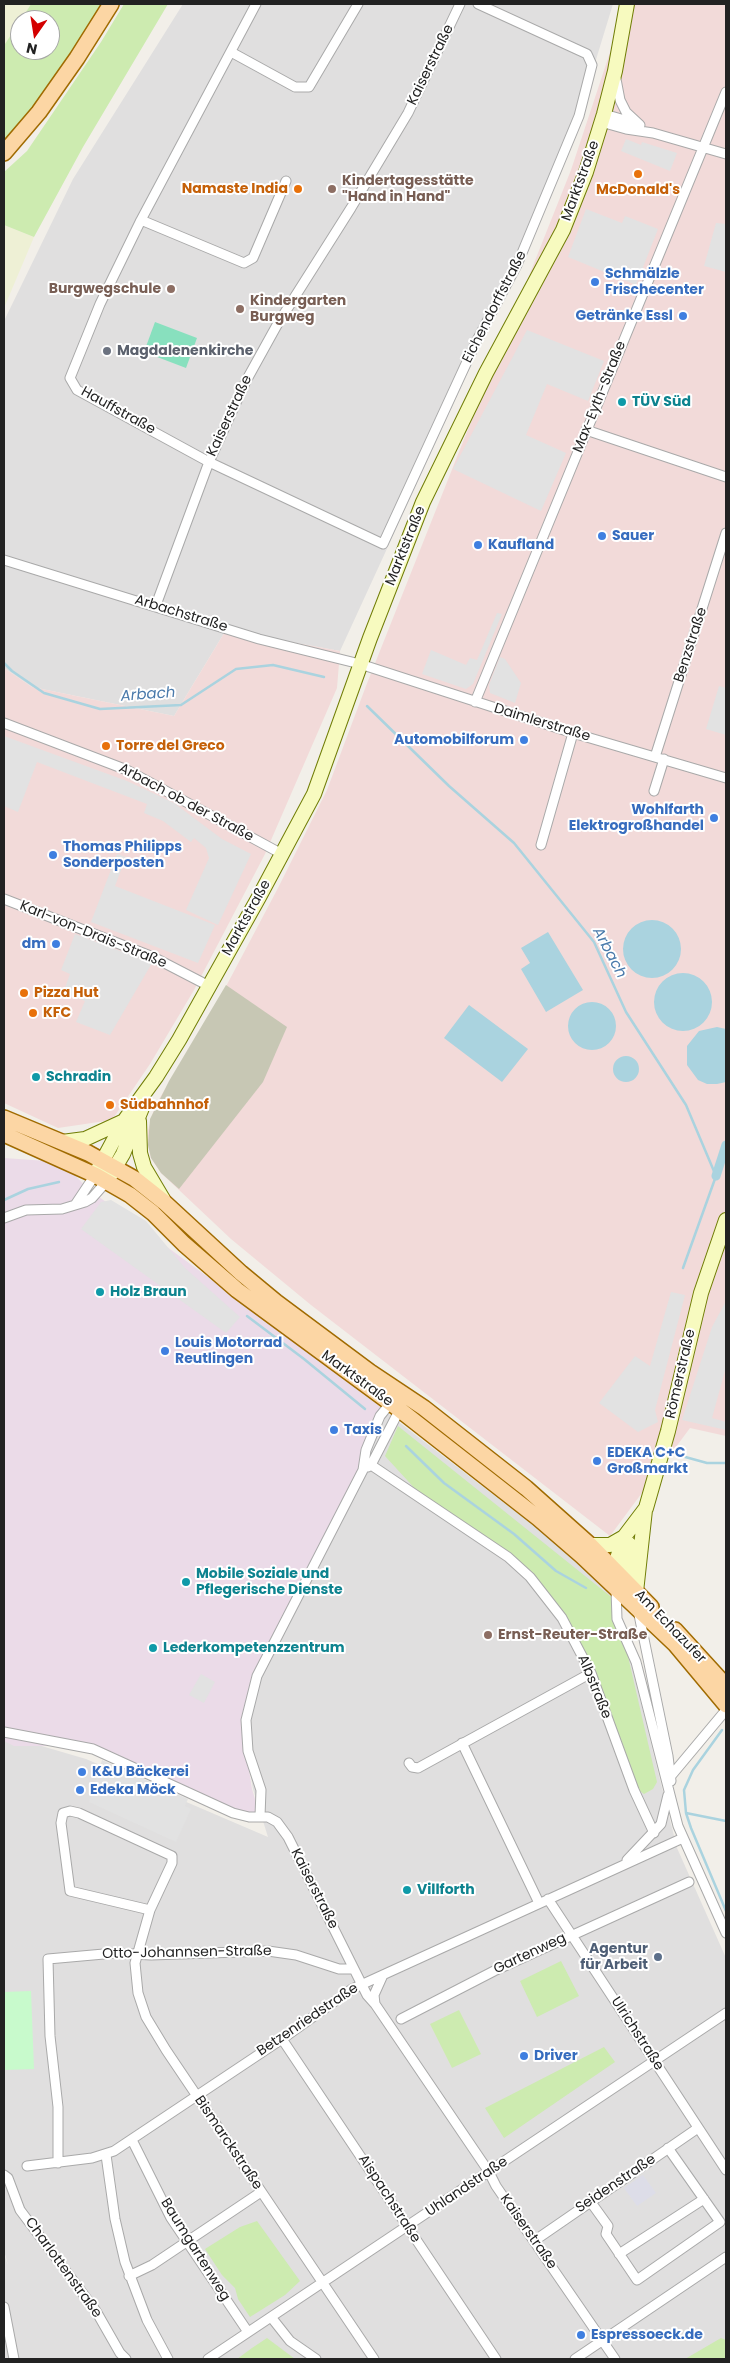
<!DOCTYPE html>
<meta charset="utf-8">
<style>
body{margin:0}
#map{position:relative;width:730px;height:2363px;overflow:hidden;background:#f2efe9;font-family:Poppins,sans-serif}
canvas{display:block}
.frame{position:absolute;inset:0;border:5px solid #222;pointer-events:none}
.north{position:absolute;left:10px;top:10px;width:50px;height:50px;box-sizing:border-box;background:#fff;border:1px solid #a7a7a7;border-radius:50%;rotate:193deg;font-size:14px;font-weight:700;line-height:20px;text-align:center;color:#222}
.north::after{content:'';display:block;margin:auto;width:18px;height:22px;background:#d40000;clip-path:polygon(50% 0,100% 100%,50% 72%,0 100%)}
</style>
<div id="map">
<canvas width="730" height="2363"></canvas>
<div class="frame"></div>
<div class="north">N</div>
</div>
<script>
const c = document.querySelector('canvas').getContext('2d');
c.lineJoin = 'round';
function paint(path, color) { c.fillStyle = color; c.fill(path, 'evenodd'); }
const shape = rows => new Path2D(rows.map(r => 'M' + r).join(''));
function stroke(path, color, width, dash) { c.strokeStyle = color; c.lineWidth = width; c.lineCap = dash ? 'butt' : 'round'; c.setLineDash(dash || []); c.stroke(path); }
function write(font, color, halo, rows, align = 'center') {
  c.font = font + ' Poppins,sans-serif'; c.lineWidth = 4; c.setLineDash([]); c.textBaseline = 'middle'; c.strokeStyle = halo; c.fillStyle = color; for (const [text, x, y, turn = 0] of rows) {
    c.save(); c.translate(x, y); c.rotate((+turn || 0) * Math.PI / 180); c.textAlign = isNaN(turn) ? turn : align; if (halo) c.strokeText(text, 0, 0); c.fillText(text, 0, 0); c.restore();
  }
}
const residential = shape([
 [183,4,613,4,565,161,340,651,226,630,174,716,32,687,4,668,4,321,73,179],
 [387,1413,564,1549,613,1591,677,1848,726,1958,726,2359,4,2359,4,2254,8,2265,4,2251,4,1735,86,1759,268,1837,253,1789,246,1751,255,1676]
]);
const commercial = shape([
 [626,4,726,4,726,1436,690,1428,610,1536,311,1305,231,1239,161,1173,151,1158,148,1145,148,1130,155,1106,222,994,278,888,327,790,366,686,571,170],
 [226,630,340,651,337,688,265,854,194,990,150,1064,112,1120,58,1128,4,1103,4,668,32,687,174,716]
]);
const industrial = shape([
 [4,1158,47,1161,72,1172,87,1188,231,1294,387,1412,255,1676,246,1751,252,1789,260,1816,249,1817,82,1746,14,1746,4,1741]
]);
const construction = shape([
 [226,985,287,1027,263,1082,179,1189,161,1173,151,1158,148,1145,150,1119,169,1081]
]);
const farmland = shape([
 [4,4,31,4,4,47],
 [4,225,34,237,4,308]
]);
const grass = shape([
 [31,4,104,4,41,97,4,144,5,44,20,21,20,50,50,50,50,20,21,20],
 [124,4,168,4,83,147,34,237,4,225,4,172,27,151,101,42],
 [398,1426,615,1600,657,1782,653,1789,644,1794,637,1789,595,1671,531,1575,429,1504,385,1456],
 [561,1961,579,1996,537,2017,520,1981],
 [459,2010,481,2054,452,2068,430,2024],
 [604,2047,615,2062,504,2138,485,2108],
 [257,2221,300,2281,285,2295,250,2317,238,2299,235,2288,222,2275,205,2249,240,2227],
 [267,2338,295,2359,237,2359,252,2348],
 [721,2338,726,2340,726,2359,685,2359]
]);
const park = shape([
 [31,1991,34,2069,4,2070,4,1992]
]);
const pitch = shape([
 [155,322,197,338,186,368,144,352]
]);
const parking = shape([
 [626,139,641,145,642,142,677,153,670,171,621,151],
 [586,209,622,223,625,216,658,229,636,285,568,257],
 [716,223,726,224,726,272,704,266],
 [527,330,604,361,588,401,547,384,526,435,566,453,541,511,453,469],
 [497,613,502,614,473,684,466,689,422,674,431,650,466,665,470,658,477,660],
 [500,657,505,659,521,683,515,703,490,693,489,685],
 [719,686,726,688,726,735,706,729],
 [4,736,127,781,174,803,222,839,251,854,218,925,186,910,209,858,206,848,194,838,191,842,163,821,144,813,147,804,37,762,18,812,4,806],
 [117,854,126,857,115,886,215,925,198,963,91,922],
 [75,934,152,963,110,1035,76,1022,85,1001,63,993,70,974,61,970],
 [111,1200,146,1221,185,1268,240,1317,226,1333,81,1229,101,1202],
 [671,1292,685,1295,655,1410,658,1422,638,1432,599,1403,635,1356,650,1366],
 [726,1301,726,1367,712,1418,726,1422,726,1430,682,1420,712,1327],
 [201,1674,215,1682,204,1703,189,1695],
 [102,1760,188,1799,185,1806,191,1809,176,1842,89,1802]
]);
const plaza = shape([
 [643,2175,656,2193,637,2206,624,2188]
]);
const water = shape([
 '623 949a29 29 0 1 1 58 0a29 29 0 1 1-58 0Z',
 [548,932,583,990,546,1012,521,969,530,963,521,948],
 '654 1002a29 29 0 1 1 58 0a29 29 0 1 1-58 0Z',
 '568 1026a24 24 0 1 1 48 0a24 24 0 1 1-48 0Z',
 [469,1005,528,1049,502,1082,444,1038],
 [717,1027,726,1029,726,1082,717,1084,707,1084,698,1080,687,1065,687,1046,699,1031],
 '613 1069a13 13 0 1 1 26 0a13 13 0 1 1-26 0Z'
]);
const stream = shape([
 [4,663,12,671,44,693,100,709,181,705,236,669,273,665,324,677],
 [367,706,449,786,514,843,594,942,626,1012,686,1105,716,1176,683,1268],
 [4,1200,28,1189,59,1182],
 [247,1316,304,1359,365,1409],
 [406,1446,444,1483,514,1534,556,1571,586,1588],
 [678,1455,707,1463,726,1463],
 [722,1730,693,1770,684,1790,686,1813,691,1828,726,1911],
 [686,1813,726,1821]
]);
const canal = shape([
 [716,1176,726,1145]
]);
const minor = shape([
 [256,4,141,220,100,304,70,378,77,390,209,462,383,544,476,342,517,265,579,116,592,65,587,54,478,4],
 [231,52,295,87,309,87,358,4],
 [616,79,620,100,626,112,640,125],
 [604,114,635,123],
 [601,122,626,129,653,133,726,154],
 [141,220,244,263,253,258,286,181],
 [586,430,726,477],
 [4,560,259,639,360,664,573,733,726,778],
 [156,605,209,462,246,381,277,325,351,208,408,113,460,4],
 [475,702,726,92],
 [4,723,127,770,282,854],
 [655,757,726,533],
 [654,791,664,759],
 [541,845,573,733],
 [4,899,153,957,209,986],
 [75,1205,95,1175],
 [4,1218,26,1210,62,1209,85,1202,92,1198,107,1181],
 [371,1465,508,1557,530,1577,562,1618,591,1673,634,1790,654,1833],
 [368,1467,371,1465,401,1407],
 [616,1589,617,1619,636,1662,678,1826,726,1933],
 [638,1610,668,1756,671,1781],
 [4,1732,93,1749,233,1813,249,1817,268,1817,277,1822,288,1837,367,1995,375,2004,489,2172,496,2186,615,2359],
 [462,1743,539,1903],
 [409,1763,412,1767,418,1768,591,1673],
 [670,1777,726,1710],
 [260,1816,261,1790,248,1751,246,1720,257,1676,363,1470,366,1450,380,1416,393,1400],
 [627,1860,661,1824,668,1795],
 [548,1899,726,2170],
 [150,1910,70,1891,61,1823,63,1813,70,1811,79,1813,172,1856,172,1863,150,1910,135,1963,138,1993,146,2017,166,2050,374,2359],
 [375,2004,374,1995,383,1975],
 [401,2019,494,1971,689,1882],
 [282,2039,496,2359],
 [132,2140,171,2218,248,2332],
 [106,2155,115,2219,125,2262,147,2320,168,2359],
 [58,2163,58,2107,50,2036,48,1959,115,1953,151,1955,268,1951,296,1955,339,1969,354,1969],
 [27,2166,92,2158,114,2151,282,2039,352,1989,683,1838],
 [4,2175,8,2178,20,2210,96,2311,120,2353,126,2359],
 [590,2201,608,2226,606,2234,637,2280,720,2222,668,2148],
 [534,2241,698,2128],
 [619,2254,704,2199],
 [129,2276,152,2265,261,2192],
 [4,2307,14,2359],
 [271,2317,290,2341,316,2359],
 [208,2359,726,2013],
 [575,2359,726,2257]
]);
const secondary = shape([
 [139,1121,140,1153,144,1167,163,1199],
 [62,1142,85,1139,124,1121],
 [95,1175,124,1121,156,1077,179,1040,259,897,314,794,370,638,423,502,486,373,563,230,586,172,604,114,615,71,627,4],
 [107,1181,123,1154,144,1103],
 [590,1545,610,1545,624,1537],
 [614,1568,624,1537,646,1508,668,1431,701,1293,726,1220],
 [628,1589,626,1560,629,1544],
 [636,1592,645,1510]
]);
const primary = shape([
 [4,153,39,112,77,58,111,4],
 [4,1118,88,1153,135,1179,164,1202,241,1273,276,1302,370,1372,424,1408,526,1488,590,1545,651,1607],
 [4,1134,95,1175,130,1195,153,1213,184,1244,237,1290,400,1410,538,1518,582,1556,675,1644,726,1705],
 [675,1630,726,1686]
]);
const markers = [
 [638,174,5,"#e8710a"],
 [298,189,5,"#e8710a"],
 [332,189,5,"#8d6e63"],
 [595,282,5,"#3f7fe0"],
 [171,289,5,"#8d6e63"],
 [240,309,5,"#8d6e63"],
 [683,316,5,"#3f7fe0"],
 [107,351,5,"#6b7280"],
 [622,402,5,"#0f9aa8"],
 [602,536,5,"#3f7fe0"],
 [478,545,5,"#3f7fe0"],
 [524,740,5,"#3f7fe0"],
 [106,746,5,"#e8710a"],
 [714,818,5,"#3f7fe0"],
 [53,855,5,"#3f7fe0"],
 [56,944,5,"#3f7fe0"],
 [24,993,5,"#e8710a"],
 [33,1013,5,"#e8710a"],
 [36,1077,5,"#0f9aa8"],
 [110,1105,5,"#e8710a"],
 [100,1292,5,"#0f9aa8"],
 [165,1351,5,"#3f7fe0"],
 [334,1430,5,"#3f7fe0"],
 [597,1461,5,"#3f7fe0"],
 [186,1582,5,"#0f9aa8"],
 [488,1635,5,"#8d6e63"],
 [153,1648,5,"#0f9aa8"],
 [82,1772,5,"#3f7fe0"],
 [80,1790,5,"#3f7fe0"],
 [407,1890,5,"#0f9aa8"],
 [658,1957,5,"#5c6f8a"],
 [524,2056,5,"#3f7fe0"],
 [581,2335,5,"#3f7fe0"]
];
const streetNames = [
 ["Kaiserstraße",431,65,-64],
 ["Marktstraße",581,181,-70],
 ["Eichendorffstraße",495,307,-63],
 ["Max-Eyth-Straße",600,397,-68],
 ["Hauffstraße",118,411,29],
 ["Kaiserstraße",230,416,-65],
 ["Marktstraße",406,546,-68],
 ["Arbachstraße",181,614,17],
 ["Benzstraße",691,645,-72],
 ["Daimlerstraße",542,723,17],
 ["Arbach ob der Straße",186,803,28],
 ["Marktstraße",247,918,-61],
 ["Karl-von-Drais-Straße",93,935,22],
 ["Römerstraße",681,1374,-77],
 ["Marktstraße",357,1379,36],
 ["Am Echazufer",670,1627,46],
 ["Albstraße",594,1687,68],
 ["Kaiserstraße",314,1889,63],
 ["Otto-Johannsen-Straße",187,1953,-1],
 ["Gartenweg",530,1954,-25],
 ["Betzenriedstraße",308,2020,-34],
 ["Ulrichstraße",637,2034,57],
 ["Bismarckstraße",228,2143,56],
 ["Seidenstraße",616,2184,-34],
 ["Uhlandstraße",467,2187,-34],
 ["Aispachstraße",389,2199,57],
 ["Kaiserstraße",528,2232,55],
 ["Baumgartenweg",195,2250,58],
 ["Charlottenstraße",63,2268,54]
];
const educationNames = [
 ["Kindertagesstätte",342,181],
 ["\"Hand in Hand\"",342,197],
 ["Burgwegschule",161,289,"right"],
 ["Kindergarten",250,301],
 ["Burgweg",250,317],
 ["Ernst-Reuter-Straße",498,1635]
];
const foodNames = [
 ["Namaste India",288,189,"right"],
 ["McDonald's",638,190,"center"],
 ["Torre del Greco",116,746],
 ["Pizza Hut",34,993],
 ["KFC",43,1013],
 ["Südbahnhof",120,1105]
];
const shopNames = [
 ["Schmälzle",605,274],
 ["Frischecenter",605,290],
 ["Getränke Essl",673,316,"right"],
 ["Sauer",612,536],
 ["Kaufland",488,545],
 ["Automobilforum",514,740,"right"],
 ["Wohlfarth",704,810,"right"],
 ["Elektrogroßhandel",704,826,"right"],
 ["Thomas Philipps",63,847],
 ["Sonderposten",63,863],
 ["dm",46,944,"right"],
 ["Louis Motorrad",175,1343],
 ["Reutlingen",175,1359],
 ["Taxis",344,1430],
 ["EDEKA C+C",607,1453],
 ["Großmarkt",607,1469],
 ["K&U Bäckerei",92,1772],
 ["Edeka Möck",90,1790],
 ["Driver",534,2056],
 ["Espressoeck.de",591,2335]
];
const worshipNames = [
 ["Magdalenenkirche",117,351]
];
const cultureNames = [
 ["TÜV Süd",632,402],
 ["Schradin",46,1077],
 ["Holz Braun",110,1292],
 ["Mobile Soziale und",196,1574],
 ["Pflegerische Dienste",196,1590],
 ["Lederkompetenzzentrum",163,1648],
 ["Villforth",417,1890]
];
const serviceNames = [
 ["Agentur",648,1949],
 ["für Arbeit",648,1965]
];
const waterNames = [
 ["Arbach",148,695,-4],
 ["Arbach",609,953,62]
];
paint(residential, '#e0dfdf');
paint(commercial, '#f2dad9');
paint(industrial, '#ebdbe8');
paint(construction, '#c7c7b4');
paint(farmland, '#eef0d5');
paint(grass, '#cdebb0');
paint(park, '#c8facc');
paint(pitch, '#88e0be');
paint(parking, '#e2e2e2');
paint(plaza, '#dddde8');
paint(water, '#aad3df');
stroke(stream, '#aad3df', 2.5);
stroke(canal, '#aad3df', 9);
stroke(minor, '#a9a9a9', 11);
stroke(secondary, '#707d05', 16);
stroke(primary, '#a06b00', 18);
stroke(minor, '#fff', 9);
stroke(secondary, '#f7fabf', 14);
stroke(primary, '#fcd6a4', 15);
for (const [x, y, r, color] of markers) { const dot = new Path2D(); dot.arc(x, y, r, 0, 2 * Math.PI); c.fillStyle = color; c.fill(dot); stroke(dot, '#fff', 2); }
write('14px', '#222', '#fff', streetNames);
write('bold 14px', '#785e54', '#fff', educationNames, 'left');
write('bold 14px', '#c56008', '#fff', foodNames, 'left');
write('bold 14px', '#366cbe', '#fff', shopNames, 'left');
write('bold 14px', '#5b616d', '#fff', worshipNames, 'left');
write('bold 14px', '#0d838f', '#fff', cultureNames, 'left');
write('bold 14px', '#4e5e75', '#fff', serviceNames, 'right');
write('italic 15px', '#4a7aab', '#fff', waterNames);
</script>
